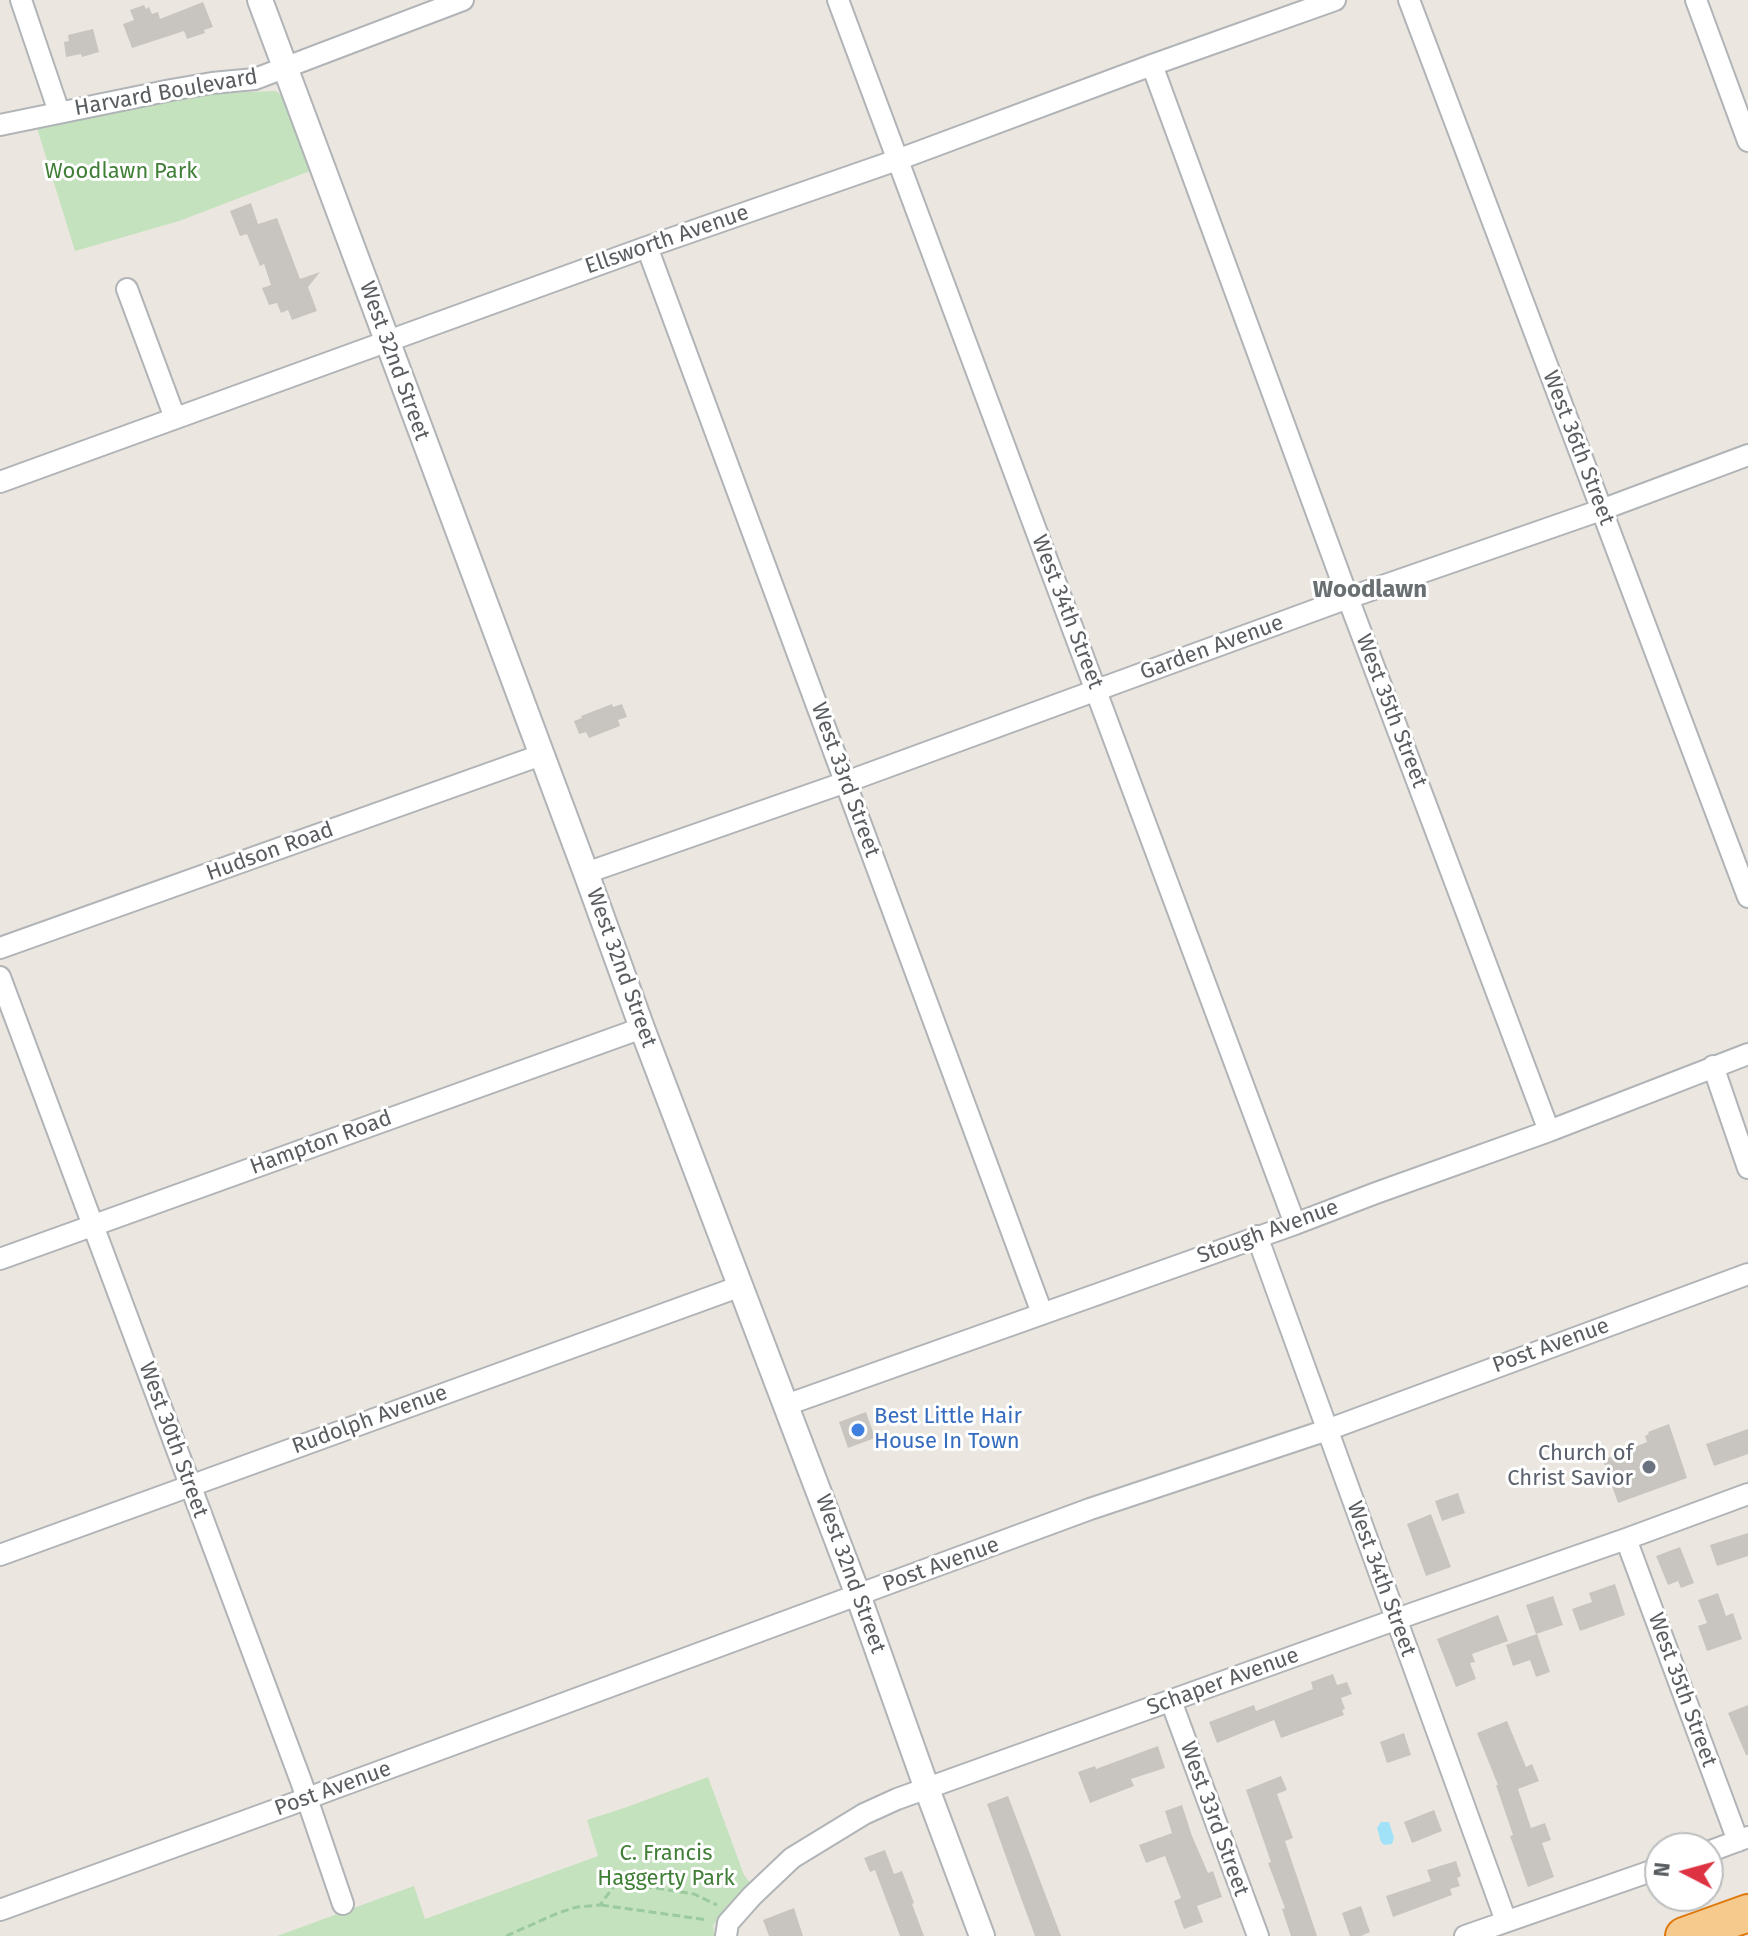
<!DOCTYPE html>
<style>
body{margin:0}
#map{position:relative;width:1748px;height:1936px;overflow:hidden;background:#ebe7e0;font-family:"Fira Sans",sans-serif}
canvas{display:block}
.north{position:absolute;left:1644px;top:1832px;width:80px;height:80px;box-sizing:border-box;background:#fff;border:2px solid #bdbebf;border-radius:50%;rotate:276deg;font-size:22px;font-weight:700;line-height:32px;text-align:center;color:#595d60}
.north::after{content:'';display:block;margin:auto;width:28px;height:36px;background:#de3343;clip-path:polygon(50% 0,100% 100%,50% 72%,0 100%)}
</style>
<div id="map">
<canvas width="1748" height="1936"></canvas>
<div class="north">N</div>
</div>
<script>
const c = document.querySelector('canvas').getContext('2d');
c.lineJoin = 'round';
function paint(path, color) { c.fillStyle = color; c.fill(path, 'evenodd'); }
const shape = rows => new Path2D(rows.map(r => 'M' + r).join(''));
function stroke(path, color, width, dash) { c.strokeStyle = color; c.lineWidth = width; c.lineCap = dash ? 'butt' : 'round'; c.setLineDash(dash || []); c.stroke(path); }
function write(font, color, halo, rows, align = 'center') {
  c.font = font + ' "Fira Sans",sans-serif'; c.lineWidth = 6; c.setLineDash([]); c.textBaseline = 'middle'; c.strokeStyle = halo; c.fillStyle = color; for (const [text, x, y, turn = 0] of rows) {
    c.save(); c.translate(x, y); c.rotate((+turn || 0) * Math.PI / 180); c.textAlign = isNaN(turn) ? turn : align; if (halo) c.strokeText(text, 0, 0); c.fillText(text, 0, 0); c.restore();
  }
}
const green = shape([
 [276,91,281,95,286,106,310,171,179,221,75,251,37,128,66,119,181,98,220,93],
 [708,1777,744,1875,751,1884,733,1901,713,1925,715,1936,277,1936,414,1886,425,1919,598,1856,587,1820,627,1807]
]);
const water = shape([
 [1381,1822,1389,1822,1394,1838,1392,1844,1384,1845,1381,1842,1377,1828]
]);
const building = shape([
 [203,2,213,27,204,30,205,33,187,39,184,31,132,48,123,24,134,20,130,10,144,5,146,9,149,7,152,14,158,12,160,19],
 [93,29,99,52,82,57,81,54,66,57,64,42,69,41,68,35],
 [251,203,258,224,277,218,300,279,320,272,308,287,317,311,292,320,288,310,281,313,277,303,269,305,262,288,271,285,264,264,260,266,247,234,240,236,230,211],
 [612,704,613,707,622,704,627,717,618,720,620,726,589,738,586,732,579,734,574,721,582,718,581,716],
 [866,1412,875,1438,848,1448,839,1422],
 [1669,1424,1687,1478,1618,1503,1603,1460,1647,1442,1645,1436,1649,1434,1648,1432],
 [1748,1429,1748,1454,1714,1466,1706,1444],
 [1458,1493,1465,1513,1442,1521,1435,1501],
 [1431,1514,1451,1567,1426,1576,1407,1524],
 [1748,1533,1748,1556,1717,1566,1710,1545],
 [1680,1547,1694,1583,1681,1588,1678,1581,1668,1585,1656,1556],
 [1615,1584,1625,1615,1580,1631,1572,1609,1592,1602,1589,1593],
 [1718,1593,1726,1616,1733,1613,1742,1639,1707,1651,1698,1626,1707,1623,1698,1600],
 [1553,1596,1563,1625,1536,1634,1526,1605],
 [1498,1615,1508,1641,1472,1654,1475,1662,1470,1663,1476,1679,1456,1687,1437,1639],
 [1537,1634,1550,1672,1536,1677,1530,1660,1513,1666,1506,1645],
 [1333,1674,1337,1685,1347,1682,1352,1694,1341,1698,1345,1709,1342,1710,1344,1715,1281,1738,1274,1720,1217,1743,1209,1722,1254,1705,1256,1711,1313,1689,1311,1682],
 [1748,1705,1748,1755,1746,1755,1728,1713],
 [1507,1721,1526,1767,1532,1764,1539,1781,1518,1789,1531,1828,1545,1823,1551,1840,1542,1843,1554,1877,1528,1887,1510,1836,1513,1835,1496,1785,1498,1785,1477,1733],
 [1404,1733,1411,1755,1387,1763,1380,1742],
 [1158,1746,1165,1768,1131,1779,1134,1786,1090,1803,1078,1772,1095,1766,1096,1769],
 [1281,1776,1287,1790,1277,1794,1293,1838,1285,1841,1317,1936,1291,1936,1282,1909,1285,1908,1268,1863,1271,1862,1246,1790],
 [1008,1796,1030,1854,1061,1936,1035,1936,1014,1879,987,1804],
 [1182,1805,1192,1836,1208,1873,1213,1871,1222,1897,1197,1906,1203,1922,1184,1929,1174,1901,1181,1898,1165,1856,1146,1863,1139,1845,1172,1833,1165,1811],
 [1434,1810,1442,1831,1412,1843,1404,1822],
 [885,1850,894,1874,902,1871,914,1903,912,1904,924,1936,900,1936,875,1870,870,1872,864,1858],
 [1456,1861,1461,1876,1457,1878,1460,1886,1450,1889,1452,1895,1393,1917,1386,1896,1431,1881,1427,1870],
 [1361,1906,1370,1932,1361,1936,1350,1936,1342,1913],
 [794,1908,803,1936,769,1936,763,1920]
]);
const path = shape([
 [601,1905,708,1920],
 [506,1936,558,1913,577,1907,600,1905,617,1882,694,1894,717,1905]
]);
const minor = shape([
 [21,0,59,112],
 [838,0,1295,1224],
 [1409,0,1748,897],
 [1696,0,1748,141],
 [1152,65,1348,598,1549,1131],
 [0,125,171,90,212,83,255,79,463,0],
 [647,247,1042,1313],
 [127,289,175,418],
 [0,482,647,247,897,160,1152,65,1335,0],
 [586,873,846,782,1348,598,1601,510,1748,455],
 [0,948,541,755],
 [0,977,301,1781,343,1904],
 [1713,1066,1748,1168],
 [1257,1236,1506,1921],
 [0,1259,642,1028],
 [786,1405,1295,1224,1376,1193,1549,1131,1748,1054],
 [1626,1539,1738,1841],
 [0,1555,741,1286],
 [1171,1701,1258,1936],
 [1708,1852,1748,1837],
 [0,1910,289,1805,1090,1509,1327,1430,1748,1274],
 [726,1936,728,1923,752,1896,792,1858,864,1814,897,1799,1414,1613,1626,1539,1748,1494],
 [1465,1936,1660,1868]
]);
const tertiary = shape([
 [260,0,586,873,642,1028,858,1595,927,1789,982,1936]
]);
const motorway = shape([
 [1684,1936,1748,1913]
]);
const markers = [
 [858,1430,8,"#3f7fe0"],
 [1649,1467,8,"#6b7280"]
];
const streetNames = [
 ["Harvard Boulevard",166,93,-10],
 ["Ellsworth Avenue",667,240,-19],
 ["West 32nd Street",394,361,70],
 ["West 36th Street",1578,448,69],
 ["West 34th Street",1067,612,69],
 ["Garden Avenue",1212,648,-20],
 ["West 35th Street",1391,711,69],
 ["West 33rd Street",845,780,70],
 ["Hudson Road",270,852,-20],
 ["West 32nd Street",621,968,70],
 ["Hampton Road",321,1143,-20],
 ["Stough Avenue",1268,1232,-20],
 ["Post Avenue",1551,1346,-20],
 ["Rudolph Avenue",370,1420,-20],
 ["West 30th Street",173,1440,70],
 ["Post Avenue",941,1565,-20],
 ["West 32nd Street",850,1574,70],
 ["West 34th Street",1381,1579,70],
 ["Schaper Avenue",1223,1682,-20],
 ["West 35th Street",1682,1690,70],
 ["Post Avenue",333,1789,-20],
 ["West 33rd Street",1214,1819,70]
];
const parkNames = [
 ["Woodlawn Park",121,172],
 ["C. Francis",666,1854],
 ["Haggerty Park",666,1879]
];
const shopNames = [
 ["Best Little Hair",874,1417],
 ["House In Town",874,1442]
];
const worshipNames = [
 ["Church of",1633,1454],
 ["Christ Savior",1633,1479]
];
const neighbourhoodNames = [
 ["Woodlawn",1370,590]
];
paint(green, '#c3e2bd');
paint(water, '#a1e2f9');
paint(building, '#c8c4bf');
stroke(minor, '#b1b4b7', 24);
stroke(tertiary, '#b1b4b7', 28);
stroke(motorway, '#de780d', 40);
stroke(path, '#9bca9f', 3, [8, 4]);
stroke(minor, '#fff', 20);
stroke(tertiary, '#fff', 24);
stroke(motorway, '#f6c98c', 36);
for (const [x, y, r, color] of markers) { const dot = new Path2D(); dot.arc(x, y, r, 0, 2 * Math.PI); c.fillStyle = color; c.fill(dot); stroke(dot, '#fff', 3); }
write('22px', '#595d60', '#fff', streetNames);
write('22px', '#417f38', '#fff', parkNames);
write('22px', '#366cbe', '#fff', shopNames, 'left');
write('22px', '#5b616d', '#fff', worshipNames, 'right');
write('bold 24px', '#6a6f72', '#fff', neighbourhoodNames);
</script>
